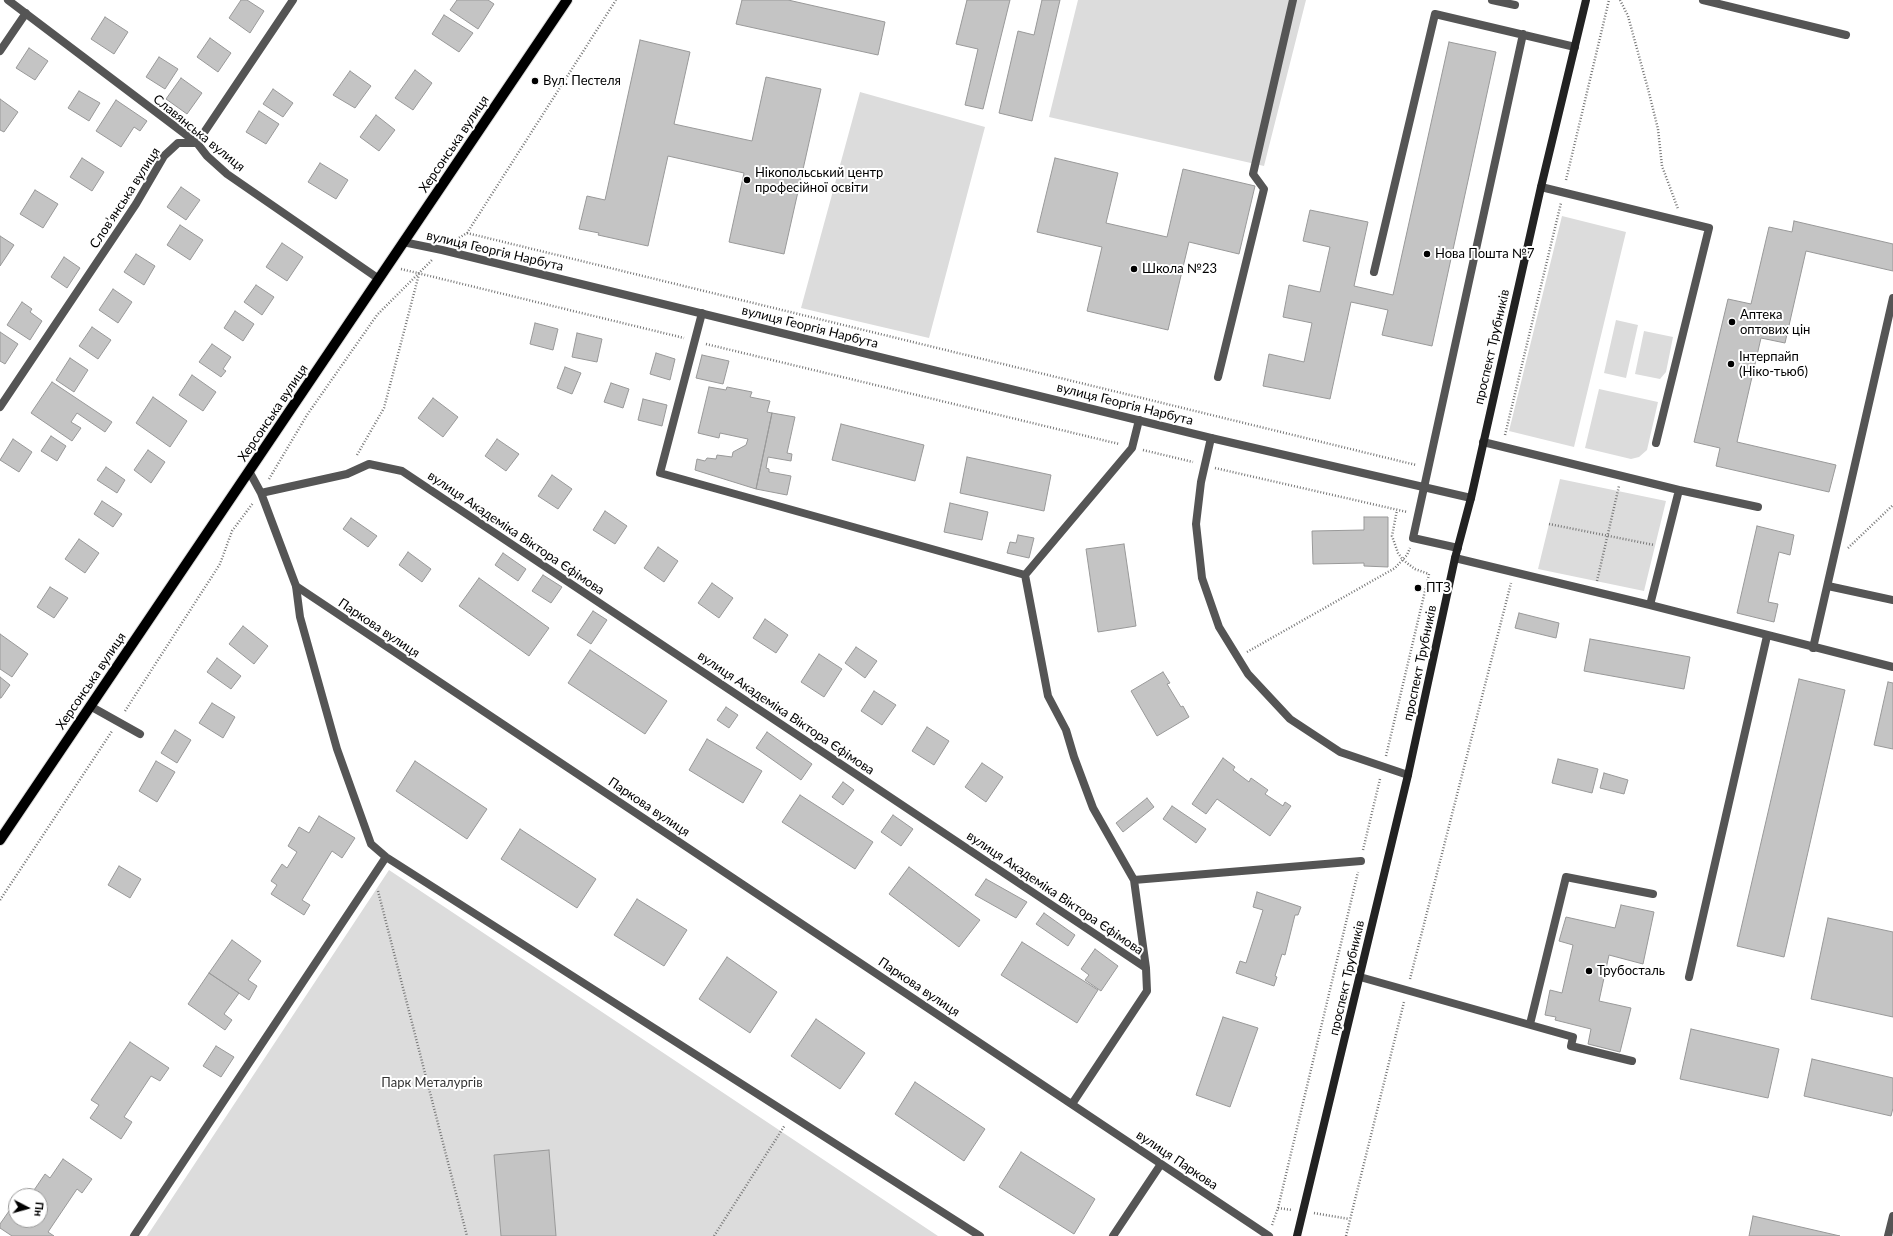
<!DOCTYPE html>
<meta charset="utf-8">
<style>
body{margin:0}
#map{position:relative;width:1893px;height:1236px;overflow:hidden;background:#fff;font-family:Lato,sans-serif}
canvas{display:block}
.north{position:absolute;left:8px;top:1188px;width:40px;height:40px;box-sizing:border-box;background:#fff;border:1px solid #999;border-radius:50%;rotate:96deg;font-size:11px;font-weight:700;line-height:16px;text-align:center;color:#000}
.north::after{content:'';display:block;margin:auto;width:14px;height:18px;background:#000;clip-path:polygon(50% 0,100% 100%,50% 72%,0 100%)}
</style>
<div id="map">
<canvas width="1893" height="1236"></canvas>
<div class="north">Пн</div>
</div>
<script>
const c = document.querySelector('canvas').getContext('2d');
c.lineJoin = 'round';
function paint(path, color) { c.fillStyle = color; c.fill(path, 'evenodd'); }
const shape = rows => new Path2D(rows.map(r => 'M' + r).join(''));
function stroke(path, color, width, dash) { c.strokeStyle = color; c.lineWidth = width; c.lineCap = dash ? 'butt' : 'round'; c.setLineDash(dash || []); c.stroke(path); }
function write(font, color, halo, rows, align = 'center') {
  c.font = font + ' Lato,sans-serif'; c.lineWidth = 4; c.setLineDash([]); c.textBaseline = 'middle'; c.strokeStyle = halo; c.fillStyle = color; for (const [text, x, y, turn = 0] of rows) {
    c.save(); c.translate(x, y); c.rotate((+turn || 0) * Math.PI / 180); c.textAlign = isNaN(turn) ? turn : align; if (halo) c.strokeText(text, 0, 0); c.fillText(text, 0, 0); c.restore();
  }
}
const green = shape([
 [1078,0,1306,0,1264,166,1049,117],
 [860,92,985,127,929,338,801,308],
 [1562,216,1626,232,1574,447,1509,431],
 [1616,320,1638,325,1626,378,1604,373],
 [1644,331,1673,337,1666,372,1660,379,1635,374],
 [1599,389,1658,402,1647,450,1639,457,1631,459,1585,448],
 [1560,479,1666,501,1644,591,1538,569],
 [389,870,938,1236,147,1236]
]);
const building = shape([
 [241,0,247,0,264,11,250,33,229,18,241,0],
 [457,0,488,0,494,4,478,29,450,10,457,0],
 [742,0,788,0,885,22,878,55,736,24,742,0],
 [967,0,1010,0,983,109,965,105,978,49,956,44,967,0],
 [1042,0,1060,0,1032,121,999,113,1018,31,1034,35,1042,0],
 [444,15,473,33,459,52,432,34,444,15],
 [105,17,128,32,114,54,91,39,105,17],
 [210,38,231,53,218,72,197,57,210,38],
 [640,40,690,52,674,124,752,141,766,77,821,89,784,254,729,242,744,173,668,156,648,246,598,235,599,233,579,229,587,196,605,200,640,40],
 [1449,42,1496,52,1432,346,1382,335,1388,310,1351,302,1330,399,1263,386,1269,354,1304,362,1312,323,1283,317,1289,285,1320,292,1330,247,1303,241,1310,210,1368,222,1354,286,1393,295,1449,42],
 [29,48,48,61,35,80,16,68,29,48],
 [159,57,178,69,165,89,146,77,159,57],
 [415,70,432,83,413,110,395,98,415,70],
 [350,71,371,86,355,108,333,95,350,71],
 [181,78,202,93,187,114,166,99,181,78],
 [273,89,293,103,283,117,263,104,273,89],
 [79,91,100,103,89,121,68,108,79,91],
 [0,99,18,112,4,132,0,130,0,99],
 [116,100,147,121,140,131,134,127,121,147,96,131,116,100],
 [259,111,279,124,266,144,246,132,259,111],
 [376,115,395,130,379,151,360,137,376,115],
 [82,158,104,172,92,191,70,177,82,158],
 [1055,158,1118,173,1106,223,1167,237,1183,169,1255,186,1239,254,1189,242,1168,330,1087,311,1102,247,1037,232,1055,158],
 [320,163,348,180,336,199,308,182,320,163],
 [181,187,200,200,186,220,167,207,181,187],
 [35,190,58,204,43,228,20,214,35,190],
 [1794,221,1893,244,1893,271,1806,251,1785,343,1761,338,1737,442,1836,465,1829,492,1716,466,1720,448,1694,442,1728,299,1751,304,1769,227,1792,232,1794,221],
 [180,225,203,240,190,260,167,245,180,225],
 [0,236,14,245,0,266,0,236],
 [282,243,303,257,287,281,266,267,282,243],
 [136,254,155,266,144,285,124,272,136,254],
 [64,257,80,268,67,288,51,277,64,257],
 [256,285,274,297,262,315,244,302,256,285],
 [113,289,132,302,118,323,99,310,113,289],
 [22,302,32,309,30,312,42,321,30,340,7,325,22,302],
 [235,311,254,324,243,341,224,328,235,311],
 [535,323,558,329,553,350,530,344,535,323],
 [92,327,111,340,98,359,79,346,92,327],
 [0,332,18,344,5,364,0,361,0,332],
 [577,333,602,339,597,362,572,357,577,333],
 [212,344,231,357,223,369,226,371,221,377,199,362,212,344],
 [656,353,675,359,670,380,650,374,656,353],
 [702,355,729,361,723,384,696,378,702,355],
 [70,358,88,370,74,392,56,380,70,358],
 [565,367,581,373,572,394,557,388,565,367],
 [192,375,216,392,203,411,179,395,192,375],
 [52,382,112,422,105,432,77,413,71,422,81,428,72,441,31,413,52,382],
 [611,383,629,389,623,408,604,402,611,383],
 [709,387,726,390,727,387,752,392,750,397,770,401,767,412,772,413,756,489,695,470,697,459,705,461,707,458,716,459,717,455,732,457,733,452,746,445,748,439,720,433,719,438,698,433,709,387],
 [153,397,187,421,170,447,136,423,153,397],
 [433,398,458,417,443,437,418,418,433,398],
 [643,399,667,405,662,426,638,420,643,399],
 [772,413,795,417,787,453,792,454,791,461,768,457,766,468,769,469,769,472,791,476,787,495,756,489,772,413],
 [841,424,924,445,915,481,832,460,841,424],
 [51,436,66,446,57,461,41,451,51,436],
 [13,439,32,452,19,472,0,460,13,439],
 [497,439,519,454,506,471,485,456,497,439],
 [148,450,165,462,151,483,134,470,148,450],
 [967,457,1051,475,1044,511,960,493,967,457],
 [106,467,125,480,117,493,97,480,106,467],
 [552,475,572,489,558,509,538,496,552,475],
 [102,501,122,514,113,527,94,514,102,501],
 [950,503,988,512,982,540,944,532,950,503],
 [605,511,627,526,615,544,593,530,605,511],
 [1364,517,1388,517,1388,567,1364,566,1364,563,1313,564,1312,531,1364,530,1364,517],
 [351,518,377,536,368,547,343,529,351,518],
 [1757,526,1794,535,1790,555,1779,552,1768,602,1778,604,1774,622,1737,613,1757,526],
 [1018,535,1034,538,1029,558,1007,553,1010,542,1016,543,1018,535],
 [79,539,99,553,85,573,65,559,79,539],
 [1124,544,1136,626,1098,632,1086,549,1124,544],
 [658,547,678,561,664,582,644,568,658,547],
 [408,552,431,569,422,582,399,565,408,552],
 [503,553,526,569,518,581,495,565,503,553],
 [543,575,562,587,551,603,532,591,543,575],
 [479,578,549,628,529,656,459,606,479,578],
 [712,583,733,598,719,618,698,603,712,583],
 [50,587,68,598,54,618,37,607,50,587],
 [593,611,607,620,591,644,577,635,593,611],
 [1519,613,1559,623,1556,638,1515,628,1519,613],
 [765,619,788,635,776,653,753,638,765,619],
 [243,626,268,646,254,664,229,644,243,626],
 [0,634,28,654,12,677,0,669,0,634],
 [1590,639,1690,657,1684,689,1584,671,1590,639],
 [856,647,877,661,865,678,845,663,856,647],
 [590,650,667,701,645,734,568,683,590,650],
 [819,654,842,669,824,697,801,682,819,654],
 [217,658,241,676,231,689,207,672,217,658],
 [1163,672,1170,683,1167,684,1181,707,1183,706,1189,717,1157,736,1131,691,1163,672],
 [0,677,10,685,1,698,0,698,0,677],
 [1799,679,1845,690,1784,957,1737,946,1799,679],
 [1888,682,1893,683,1893,749,1874,745,1888,682],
 [874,691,896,705,882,725,861,711,874,691],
 [212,703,235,717,223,738,199,723,212,703],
 [726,707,738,715,729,728,717,720,726,707],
 [927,727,949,741,934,765,912,751,927,727],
 [175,730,191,740,177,763,161,753,175,730],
 [767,732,812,764,801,780,756,748,767,732],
 [707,739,762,771,743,803,689,770,707,739],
 [1223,758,1235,767,1233,770,1249,782,1251,778,1268,790,1265,794,1283,806,1285,802,1291,806,1270,836,1217,799,1206,814,1192,804,1223,758],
 [1558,759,1598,769,1592,793,1552,783,1558,759],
 [156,761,175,772,157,802,139,791,156,761],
 [415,761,487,809,467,839,396,791,415,761],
 [982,763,1003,777,986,802,965,787,982,763],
 [1604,773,1628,780,1624,794,1600,788,1604,773],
 [843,782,854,790,843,805,832,797,843,782],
 [800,795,873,842,855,869,782,822,800,795],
 [1147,798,1154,807,1123,832,1116,823,1147,798],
 [1172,806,1206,829,1196,843,1163,819,1172,806],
 [893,815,913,829,901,846,881,832,893,815],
 [319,816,355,838,342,858,332,851,302,900,310,905,304,915,271,894,277,885,271,881,282,864,287,868,297,852,288,846,299,827,309,833,319,816],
 [520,829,596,879,577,908,501,859,520,829],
 [119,866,141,879,130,898,108,885,119,866],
 [909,867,980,920,959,947,889,894,909,867],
 [986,879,1027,902,1016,918,975,895,986,879],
 [1257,892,1301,907,1298,915,1295,915,1285,955,1282,954,1275,976,1277,977,1274,986,1236,973,1240,961,1246,963,1263,910,1253,907,1257,892],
 [637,899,687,930,664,966,614,935,637,899],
 [1621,905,1654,912,1643,964,1609,955,1599,1001,1631,1008,1620,1052,1588,1044,1591,1029,1555,1020,1556,1017,1545,1015,1550,990,1562,993,1573,945,1559,941,1566,917,1615,928,1621,905],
 [1044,913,1075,935,1068,946,1036,924,1044,913],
 [1828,918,1893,932,1893,1017,1811,999,1828,918],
 [232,940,261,961,248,980,257,986,249,1000,209,973,232,940],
 [1022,942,1098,990,1077,1023,1001,975,1022,942],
 [1095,949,1118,966,1101,991,1085,980,1089,975,1081,969,1095,949],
 [727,957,777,992,750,1033,699,999,727,957],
 [209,973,239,993,224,1014,232,1020,225,1030,188,1004,209,973],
 [1223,1017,1258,1028,1230,1107,1196,1095,1223,1017],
 [816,1019,865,1053,840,1089,791,1056,816,1019],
 [1691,1029,1779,1049,1768,1098,1680,1079,1691,1029],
 [130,1042,169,1068,160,1081,151,1076,124,1117,132,1122,121,1139,90,1118,99,1105,91,1100,130,1042],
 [216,1046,234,1057,221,1077,203,1066,216,1046],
 [1812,1059,1893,1078,1893,1108,1891,1116,1804,1096,1812,1059],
 [915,1082,985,1129,964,1161,895,1114,915,1082],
 [549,1150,556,1236,501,1236,494,1155,549,1150],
 [1021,1152,1095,1199,1074,1234,999,1187,1021,1152],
 [63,1159,92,1179,82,1193,77,1189,48,1232,54,1236,12,1236,0,1228,0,1224,16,1201,16,1220,40,1220,40,1196,30,1196,45,1174,50,1178,63,1159],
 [1753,1216,1840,1236,1749,1236,1753,1216]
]);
const path = shape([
 [1620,0,1628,16,1648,89,1658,129,1662,166,1678,209],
 [1566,180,1609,0],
 [467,233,1416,465],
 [454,241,467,233,616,0],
 [401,269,684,338],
 [706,344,1119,444],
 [1505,435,1561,203],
 [1143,450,1193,462],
 [357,455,384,408,419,274],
 [1215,468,1407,512],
 [269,479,307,415,377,315,432,260],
 [1549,524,1654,545],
 [1848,548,1893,505],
 [1597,581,1619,486],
 [1247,652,1395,568,1407,555,1410,548],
 [125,711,220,564,232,531,253,503],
 [1386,756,1429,574,1415,569,1403,560,1398,553,1392,536,1397,510],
 [1363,850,1380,779],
 [378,891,467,1236],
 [0,900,112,731],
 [1410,979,1511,583],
 [1278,1208,1292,1210],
 [1314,1213,1349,1219],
 [1272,1225,1278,1208,1358,872],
 [714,1236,785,1125],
 [1346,1236,1404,1002]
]);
const service = shape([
 [1492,0,1515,5],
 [1703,0,1846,35],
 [1541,187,1709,228,1656,443],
 [1374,272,1435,14,1575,47],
 [1218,377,1264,189,1253,174,1293,0],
 [1679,490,1758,507],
 [1458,548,1413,538,1523,34],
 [1455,558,1650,605,1679,490,1483,442],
 [296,586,300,617,337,749,371,844,386,857,980,1236],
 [1828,586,1893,600],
 [1650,605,1893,667],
 [1813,648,1893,298],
 [90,706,140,734],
 [1360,977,1573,1037,1571,1046,1632,1061],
 [1689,977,1767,636],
 [1530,1024,1566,877,1653,894],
 [134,1236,386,857],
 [1113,1236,1161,1164],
 [1888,1236,1893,1216]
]);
const minor = shape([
 [8,0,197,143,207,156,227,174,379,279],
 [0,51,26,13],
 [702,313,660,473,1025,575],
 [0,407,136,204,164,156,178,143,197,143,293,0],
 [1139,420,1132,448,1025,575,1048,696,1066,730,1074,757,1093,808,1134,880,1146,968],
 [1211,438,1201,482,1196,524,1202,578,1219,627,1248,674,1290,719,1340,752,1408,775],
 [249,471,261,493,296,586,1269,1236],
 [261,493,347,474,369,464,402,471,1146,968,1147,991,1072,1104],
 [1134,880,1361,861]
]);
const tertiary = shape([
 [403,242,442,250,1211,438,1471,498]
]);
const secondary = shape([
 [1297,1236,1408,775,1455,558,1471,498,1541,187,1586,0]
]);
const primary = shape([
 [0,840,567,0]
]);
const markers = [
 [535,81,4,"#000"],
 [747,180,4,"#000"],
 [1427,254,4,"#000"],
 [1134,269,4,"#000"],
 [1732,322,4,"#000"],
 [1731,364,4,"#000"],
 [1418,588,4,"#000"],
 [1589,971,4,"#000"]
];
const poiNames = [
 ["Вул. Пестеля",543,81],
 ["Нікопольський центр",755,173],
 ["професійної освіти",755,188],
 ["Нова Пошта №7",1435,254],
 ["Школа №23",1142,269],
 ["Аптека",1740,315],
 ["оптових цін",1740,330],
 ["Інтерпайп",1739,357],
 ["(Ніко-тьюб)",1739,372],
 ["ПТЗ",1426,588],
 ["Трубосталь",1597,971]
];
const streetNames = [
 ["Славянська вулиця",199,133,39],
 ["Херсонська вулиця",454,144,-56],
 ["Словʼянська вулиця",125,198,-57],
 ["вулиця Георгія Нарбута",495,251,13],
 ["вулиця Георгія Нарбута",810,327,14],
 ["проспект Трубників",1492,347,-77],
 ["вулиця Георгія Нарбута",1125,404,14],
 ["Херсонська вулиця",273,413,-56],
 ["вулиця Академіка Віктора Єфімова",516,533,34],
 ["Паркова вулиця",379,628,34],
 ["проспект Трубників",1420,663,-78],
 ["Херсонська вулиця",91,681,-56],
 ["вулиця Академіка Віктора Єфімова",786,713,34],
 ["Паркова вулиця",649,807,34],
 ["вулиця Академіка Віктора Єфімова",1055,893,34],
 ["проспект Трубників",1347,978,-77],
 ["Паркова вулиця",919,987,34],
 ["вулиця Паркова",1177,1160,34]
];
const parkNames = [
 ["Парк Металургів",432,1083]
];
paint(green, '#dcdcdc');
paint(building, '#c4c4c4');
stroke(building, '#999', 1);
stroke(primary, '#dbdbdb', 12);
stroke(path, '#777', 2.5, [1, 2]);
stroke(service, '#555', 8);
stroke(minor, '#555', 8);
stroke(tertiary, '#555', 8);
stroke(secondary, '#222', 8);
stroke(primary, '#000', 10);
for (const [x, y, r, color] of markers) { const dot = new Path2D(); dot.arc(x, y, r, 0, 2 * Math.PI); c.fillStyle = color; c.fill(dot); stroke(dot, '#fff', 1.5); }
write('13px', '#000', '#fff', poiNames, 'left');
write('13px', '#000', '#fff', streetNames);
write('13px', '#333', '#fff', parkNames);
</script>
